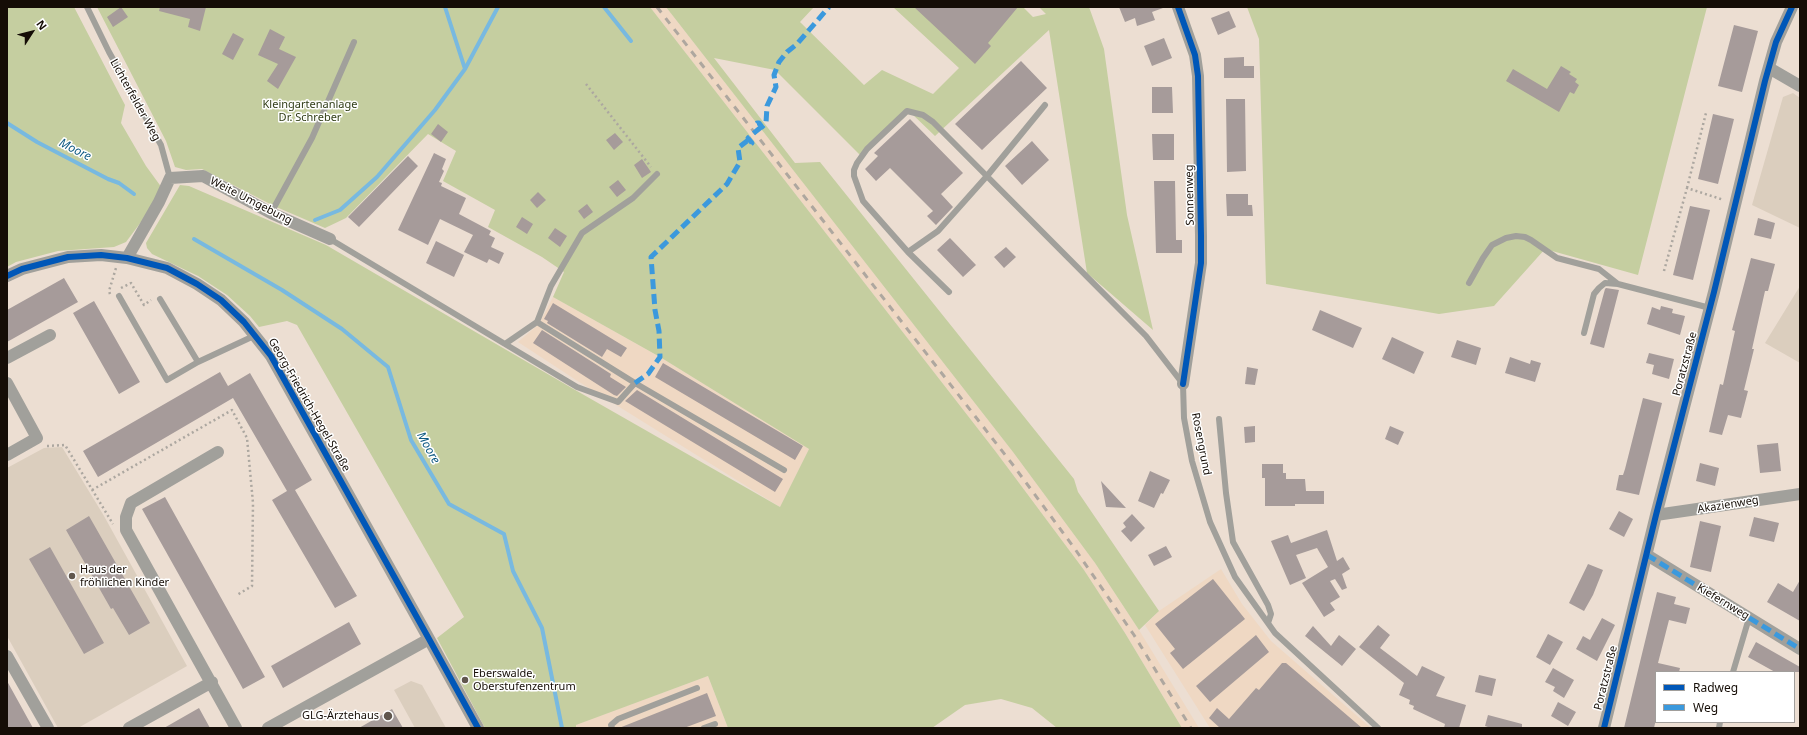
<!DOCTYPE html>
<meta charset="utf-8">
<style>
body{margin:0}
#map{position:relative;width:1807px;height:735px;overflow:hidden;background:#ecded2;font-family:"Noto Sans",sans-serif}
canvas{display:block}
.frame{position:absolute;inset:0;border:8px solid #150d06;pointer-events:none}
.legend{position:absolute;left:1655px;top:671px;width:140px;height:52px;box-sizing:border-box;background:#fff;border:1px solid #a19e9b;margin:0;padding:5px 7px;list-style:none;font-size:12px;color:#150d06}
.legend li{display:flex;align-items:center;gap:8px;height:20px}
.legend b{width:20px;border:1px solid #a19e9b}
.north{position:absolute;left:12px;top:12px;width:40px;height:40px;-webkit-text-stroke:3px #fff;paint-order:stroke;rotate:54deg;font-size:11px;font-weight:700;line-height:16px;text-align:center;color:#150d06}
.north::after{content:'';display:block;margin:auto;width:14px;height:18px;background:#150d06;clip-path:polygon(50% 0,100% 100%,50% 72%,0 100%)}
</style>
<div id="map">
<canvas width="1807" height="735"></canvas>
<div class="frame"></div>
<ul class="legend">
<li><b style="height:5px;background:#0057b8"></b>Radweg</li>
<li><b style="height:5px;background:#3b99dd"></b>Weg</li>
</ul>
<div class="north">N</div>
</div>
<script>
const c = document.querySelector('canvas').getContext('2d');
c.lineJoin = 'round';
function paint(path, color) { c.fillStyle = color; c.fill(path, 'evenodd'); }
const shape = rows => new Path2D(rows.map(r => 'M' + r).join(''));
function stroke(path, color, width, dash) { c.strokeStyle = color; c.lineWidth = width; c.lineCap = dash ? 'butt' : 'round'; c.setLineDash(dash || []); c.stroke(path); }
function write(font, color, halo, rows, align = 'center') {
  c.font = font + ' "Noto Sans",sans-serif'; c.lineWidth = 3; c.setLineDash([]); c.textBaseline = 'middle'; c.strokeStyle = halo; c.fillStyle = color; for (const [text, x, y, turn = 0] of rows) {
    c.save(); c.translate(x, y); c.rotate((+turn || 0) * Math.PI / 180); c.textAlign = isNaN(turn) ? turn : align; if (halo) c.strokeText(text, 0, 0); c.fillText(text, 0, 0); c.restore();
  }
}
const built = shape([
 [650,7,666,7,1013,452,1095,563,1139,630,1199,728,1182,728,1125,633,1084,570,996,452],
 [553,297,660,357,809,449,780,507,576,380,518,342,539,324],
 [1221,569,1242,604,1271,641,1371,728,1210,728,1145,625,1159,611],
 [708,676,728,728,576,728,575,725]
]);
const education = shape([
 [1793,93,1800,98,1800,228,1752,205,1783,97],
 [1800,286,1800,363,1765,343],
 [62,447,104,516,187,666,78,728,58,728,7,636,7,468,44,448],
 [411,681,422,685,446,728,415,728,394,690]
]);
const green = shape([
 [7,7,74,7,125,105,121,123,146,166,162,188,144,218,126,242,114,247,58,251,16,262,7,267],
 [97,7,650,7,996,452,1084,570,1125,633,1182,728,1057,728,1032,708,1001,699,965,705,932,728,728,728,708,676,576,725,576,728,485,728,437,638,464,617,297,325,287,321,259,327,250,316,227,295,198,276,152,254,147,248,146,243,180,185,189,186,326,245,570,387,780,507,809,449,660,357,553,297,564,272,542,257,488,227,495,210,443,181,456,151,428,134,346,218,325,228,274,206,202,169,186,170,175,167,166,141],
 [666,7,814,7,800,22,864,85,882,70,933,94,959,68,893,7,1023,7,1033,17,1046,14,1039,7,1089,7,1104,49,1127,215,1153,330,1087,273,1049,30,935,136,910,112,862,157,775,70,714,58,795,163,820,162,1074,479,1078,492,1159,611,1139,630,1095,563,1013,452],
 [1247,7,1707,7,1638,275,1545,249,1494,306,1439,314,1266,284,1259,39]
]);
const stream = shape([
 [604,7,631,41],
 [465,69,498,7],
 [7,123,37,142,108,179,119,183,134,194],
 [315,220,340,210,377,177,435,110,465,69,445,7],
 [194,239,282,290,342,329,388,367,411,440,449,504,504,534,513,571,542,628,562,728]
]);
const building = shape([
 [121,7,128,17,113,27,107,17],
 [160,7,206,7,200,31,188,27,190,19,159,11],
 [914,7,1018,7,988,43,991,46,975,64],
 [1119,7,1162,7,1163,8,1152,12,1155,20,1137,26,1135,18,1125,22],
 [1229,11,1236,27,1218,35,1211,18],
 [1734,25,1758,31,1742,92,1718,86],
 [270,29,285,37,279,49,296,57,278,89,267,81,278,64,258,55],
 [233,33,244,39,233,60,222,54],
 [1164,38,1172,58,1152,66,1144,46],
 [1244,57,1244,66,1254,66,1254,78,1224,78,1224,58],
 [1021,61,1047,88,982,150,955,124],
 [1561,66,1571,72,1569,74,1577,79,1575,82,1579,85,1574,94,1570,92,1559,112,1506,81,1513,69,1547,89],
 [1152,87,1172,87,1173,113,1152,113],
 [1226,99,1245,99,1246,171,1227,172],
 [1713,114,1734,119,1718,184,1698,179],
 [910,119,963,173,941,194,953,207,936,225,927,216,933,211,890,168,876,181,865,169,878,156,874,153],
 [438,124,448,132,441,142,431,134],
 [615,133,623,142,614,150,606,140],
 [1152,134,1174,134,1174,160,1153,160],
 [1032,141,1049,160,1022,185,1005,166],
 [434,153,446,159,442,169,444,171,439,182,442,183,441,186,466,198,459,214,491,231,489,235,495,238,491,247,504,253,499,264,489,259,487,263,464,252,473,235,440,219,428,245,398,230],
 [408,156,418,166,359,227,348,217],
 [642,159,651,172,642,178,634,165],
 [618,180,626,190,617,197,609,187],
 [1154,181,1175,181,1176,240,1182,240,1182,253,1156,253],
 [538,192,546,200,537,208,530,200],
 [1226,194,1248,194,1248,205,1252,205,1253,216,1227,216],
 [587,204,593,212,584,219,578,211],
 [1690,206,1710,210,1693,280,1673,275],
 [522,217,533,224,527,234,516,227],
 [1758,218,1775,223,1771,239,1754,235],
 [555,228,567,236,560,247,548,238],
 [950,238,976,265,963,277,937,250],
 [436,241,464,255,454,277,426,263],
 [1006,247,1016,257,1004,268,994,257],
 [1751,258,1775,264,1768,291,1765,291,1752,349,1754,349,1744,390,1748,391,1741,418,1728,415,1722,435,1709,432,1720,384,1723,385,1735,331,1732,330],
 [64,278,78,302,7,342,7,310],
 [1606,288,1619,290,1604,348,1590,344,1605,289],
 [94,301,140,382,119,394,73,313],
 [553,303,627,348,621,357,607,349,602,357,547,323,548,321,544,319],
 [1661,306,1673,309,1672,313,1685,316,1680,335,1647,324,1652,307,1660,310],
 [1320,310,1362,328,1353,348,1312,330],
 [542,330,597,365,611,374,610,377,626,387,617,396,614,395,533,343],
 [1392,337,1424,352,1414,374,1382,359],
 [1457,340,1481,348,1476,365,1451,357],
 [1649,353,1674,359,1669,379,1652,374,1654,365,1646,363],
 [1510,357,1530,364,1531,360,1541,363,1535,382,1505,373],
 [663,363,803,446,795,460,655,377],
 [1247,367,1258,369,1255,385,1245,384],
 [220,372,228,386,250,373,312,480,295,490,357,596,335,608,272,500,287,491,233,398,98,477,83,451],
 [637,390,783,479,775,492,625,401],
 [1643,398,1662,403,1639,495,1616,490,1619,475,1623,475,1625,469],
 [1255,426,1255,442,1245,443,1244,427],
 [1390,426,1404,432,1398,445,1385,439],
 [1778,443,1781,471,1760,473,1757,445],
 [1700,463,1719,468,1715,486,1696,481],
 [1262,464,1283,464,1283,473,1286,473,1286,479,1305,479,1306,491,1324,491,1324,504,1295,504,1295,506,1265,506,1265,478,1262,478],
 [1150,471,1170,480,1163,494,1161,493,1154,508,1138,501],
 [1101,481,1126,508,1106,507],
 [165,497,265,677,243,689,142,509],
 [1619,511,1633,519,1624,537,1609,529],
 [1132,514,1145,528,1131,542,1121,531,1126,527,1123,523],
 [89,516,150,623,129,635,113,608,111,609,66,530],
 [1754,517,1779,523,1774,542,1749,536],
 [1700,521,1721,526,1711,572,1690,567],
 [1327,530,1337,561,1343,557,1350,569,1342,574,1347,588,1342,590,1335,579,1330,581,1340,597,1330,603,1335,610,1324,617,1302,583,1328,567,1317,548,1296,555,1306,578,1290,585,1271,541,1288,535,1291,543],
 [1166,546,1172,557,1154,566,1148,555],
 [50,547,104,643,84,654,29,559],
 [1588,564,1603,570,1593,595,1584,611,1569,603],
 [1213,579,1245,619,1183,669,1170,653,1175,649,1155,624],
 [1800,580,1800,621,1767,602,1778,583,1793,592],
 [1657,592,1676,597,1674,604,1690,608,1686,624,1669,620,1658,663,1680,668,1679,672,1656,672,1656,719,1654,728,1624,728],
 [1602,618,1615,625,1597,661,1576,649,1583,636,1590,640],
 [349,622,361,644,283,688,271,666],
 [1378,625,1390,635,1380,648,1417,676,1422,666,1445,677,1436,696,1466,705,1459,728,1444,728,1445,724,1413,709,1414,706,1409,704,1410,700,1399,695,1404,683,1359,647],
 [1313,626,1331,646,1339,635,1356,649,1342,666,1305,636],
 [1548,634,1563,642,1550,665,1536,657],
 [1256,635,1269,652,1210,702,1196,686],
 [1756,642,1800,667,1800,672,1775,672,1748,657],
 [1282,663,1286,663,1362,728,1220,728,1209,718,1217,708,1229,719,1256,688,1259,690],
 [1553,668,1574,680,1564,698,1553,691,1555,687,1545,682],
 [1479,675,1496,679,1492,696,1475,692],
 [7,681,33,728,7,728],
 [707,693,716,716,684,728,619,728],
 [1558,702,1576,712,1568,726,1551,716],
 [199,708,210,728,164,728],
 [392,709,403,728,359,728],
 [1488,715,1522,724,1522,728,1491,728,1485,726]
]);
const path = shape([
 [586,84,651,167],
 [1687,188,1706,113],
 [1664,271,1687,188,1724,200],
 [121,288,131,283,144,305,151,300],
 [110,294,109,291,116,268],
 [47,446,65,445,113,524],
 [92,490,232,410,247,438,253,503,252,586,237,595]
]);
const lane = shape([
 [87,7,109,52,161,145,170,178],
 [271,213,312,138,354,42],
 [330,239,505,344,537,322,551,286,582,233,633,198,657,174],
 [908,252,938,231,987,176,1045,105],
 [1469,283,1483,258,1492,245,1506,238,1516,236,1525,237,1531,240,1557,258,1599,269,1618,284],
 [949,292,908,252,863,201,854,176,854,170,857,163,867,149,907,111,923,115,933,122,1146,336,1183,384,1184,418,1192,461,1210,522,1235,577,1275,633,1378,728],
 [119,296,167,380,198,362,256,335],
 [160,299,198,362],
 [537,322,635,383,784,470],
 [1584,333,1594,294,1599,288,1605,283,1618,284,1710,308],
 [505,344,577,387,618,402,635,383],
 [1219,419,1226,493,1233,542,1268,605,1271,614,1268,623],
 [1733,672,1749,618],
 [612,728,611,725,618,719,697,688],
 [704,728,715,724],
 [1719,728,1720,722]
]);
const street = shape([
 [1178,7,1195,55,1198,76,1201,236,1201,263,1183,384],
 [1769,68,1800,86],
 [127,258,159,202,170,178,203,176,271,213,330,239],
 [7,276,22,269,68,257,101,255,127,258,167,268,197,284,221,300,244,322,271,356,429,639,478,728],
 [7,358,50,335],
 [7,383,37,438,7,455],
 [218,452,131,503,126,517,126,530,236,728],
 [1656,515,1800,494],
 [1647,555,1800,649],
 [7,656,48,728],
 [129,728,212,682],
 [268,728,429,639],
 [1604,728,1656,515,1714,292,1765,81,1776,42,1792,7]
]);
const rail = shape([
 [657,7,1013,465,1075,549,1134,635,1191,728]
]);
const quiet = shape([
 [635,383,648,374,660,357,659,331,655,310,651,257,727,184,740,162,738,148,747,141,750,145,752,143,748,138,760,128,756,124,757,123,759,123,762,127,766,123,767,106,776,87,774,75,779,62,787,52,797,44,829,7],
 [1647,555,1800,649]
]);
const cycleway = shape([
 [1178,7,1195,55,1198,76,1201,236,1201,263,1183,384],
 [7,276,22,269,68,257,101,255,127,258,167,268,197,284,221,300,244,322,271,356,429,639,478,728],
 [1604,728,1656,515,1714,292,1765,81,1776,42,1792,7]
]);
const markers = [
 [72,576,4,"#60564d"],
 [465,680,4,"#60564d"],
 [388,716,5,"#60564d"]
];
const streetNames = [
 ["Lichterfelder Weg",135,100,61],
 ["Sonnenweg",1190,195,-91],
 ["Weite Umgebung",251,201,27],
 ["Poratzstraße",1685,364,-75],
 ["Georg-Friedrich-Hegel-Straße",309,405,60],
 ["Rosengrund",1201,444,79],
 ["Akazienweg",1728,505,-9],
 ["Kiefernweg",1723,602,31],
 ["Poratzstraße",1606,678,-76]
];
const parkNames = [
 ["Kleingartenanlage",310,105],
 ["Dr. Schreber",310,118]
];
const poiNames = [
 ["Haus der",80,570],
 ["fröhlichen Kinder",80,583],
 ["Eberswalde,",473,674],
 ["Oberstufenzentrum",473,687],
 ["GLG-Ärztehaus",379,716,"right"]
];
const waterNames = [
 ["Moore",75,150,27],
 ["Moore",428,448,61]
];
paint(built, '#efd8c3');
paint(education, '#dbcebe');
paint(green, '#c5cea0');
stroke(stream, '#78b9e0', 4);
paint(building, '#a69b9a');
stroke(path, '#aca7a0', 2.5, [2, 3]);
stroke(lane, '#a1a09b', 6);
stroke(street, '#a1a09b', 12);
stroke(rail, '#aea79f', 3, [7, 7]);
stroke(quiet, '#3b99dd', 5, [10, 5]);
stroke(cycleway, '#0057b8', 6);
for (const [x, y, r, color] of markers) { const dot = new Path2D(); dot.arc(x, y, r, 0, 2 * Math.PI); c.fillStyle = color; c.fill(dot); stroke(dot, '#fff', 1.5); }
write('11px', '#150d06', '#fff', streetNames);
write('11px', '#303d16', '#fff', parkNames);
write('11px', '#150d06', '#fff', poiNames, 'left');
write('italic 12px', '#0e5982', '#fff', waterNames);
</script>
